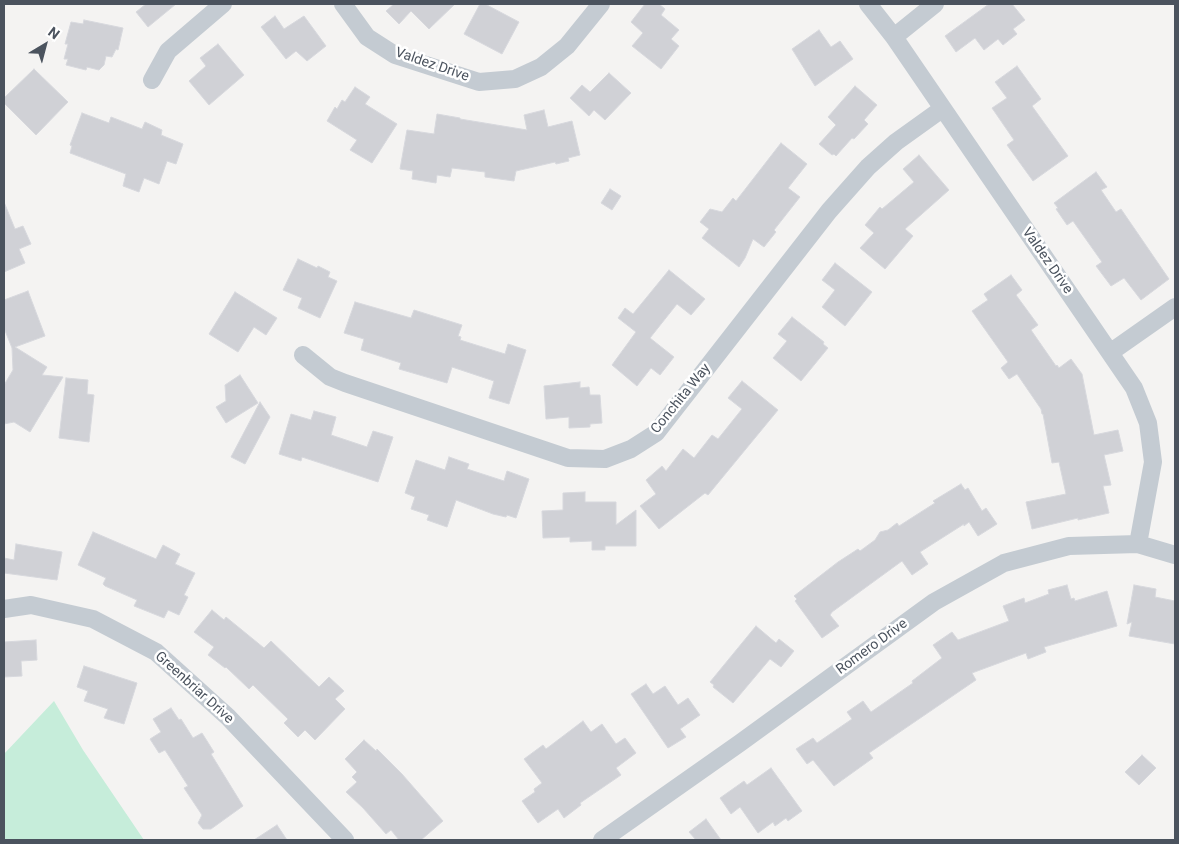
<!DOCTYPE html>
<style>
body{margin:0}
#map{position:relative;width:1179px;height:844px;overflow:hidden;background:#f4f3f2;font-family:Roboto,sans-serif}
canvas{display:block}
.frame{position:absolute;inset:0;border:5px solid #4b535e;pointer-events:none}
.north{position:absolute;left:20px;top:20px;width:50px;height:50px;-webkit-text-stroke:4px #fff;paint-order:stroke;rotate:37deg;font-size:14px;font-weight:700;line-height:20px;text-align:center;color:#4b535e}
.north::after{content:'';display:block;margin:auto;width:18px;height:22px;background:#4b535e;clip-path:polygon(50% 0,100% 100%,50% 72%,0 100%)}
</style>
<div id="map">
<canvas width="1179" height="844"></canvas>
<div class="frame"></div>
<div class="north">N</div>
</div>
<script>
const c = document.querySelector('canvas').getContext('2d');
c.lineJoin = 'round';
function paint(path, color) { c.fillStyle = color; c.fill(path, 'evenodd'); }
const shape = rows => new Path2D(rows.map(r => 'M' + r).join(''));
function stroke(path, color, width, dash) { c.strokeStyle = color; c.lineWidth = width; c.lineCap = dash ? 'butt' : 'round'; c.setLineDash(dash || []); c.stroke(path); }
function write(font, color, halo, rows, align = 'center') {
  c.font = font + ' Roboto,sans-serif'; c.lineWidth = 5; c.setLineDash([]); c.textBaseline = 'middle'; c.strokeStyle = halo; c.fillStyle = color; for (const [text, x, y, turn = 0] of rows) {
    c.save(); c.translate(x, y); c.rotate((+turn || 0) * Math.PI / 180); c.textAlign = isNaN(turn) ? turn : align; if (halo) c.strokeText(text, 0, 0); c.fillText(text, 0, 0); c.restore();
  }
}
const green = shape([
 [54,701,83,750,144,840,4,840,4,754]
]);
const building = shape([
 [146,4,176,4,148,27,136,12,146,4],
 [394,4,455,4,429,29,411,11,399,24,386,11,394,4],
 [480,4,485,4,519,22,502,54,464,34,480,4],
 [645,4,659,4,665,9,661,15,679,30,671,39,679,46,661,69,632,46,643,33,631,22,645,4],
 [989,4,1012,4,1025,20,1013,29,1017,34,1003,45,998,39,984,50,975,38,956,52,945,36,989,4],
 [275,16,284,29,304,16,326,46,307,61,296,51,286,59,261,27,275,16],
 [84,20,123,28,118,50,116,49,112,57,106,56,104,65,99,70,87,67,86,70,66,65,68,59,64,59,68,44,65,44,71,22,83,24,84,20],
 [819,30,831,47,840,41,853,59,815,86,792,49,819,30],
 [218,44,244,75,209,105,189,81,206,66,200,58,218,44],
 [1017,66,1041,99,1032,106,1068,156,1033,181,1007,145,1014,140,992,108,1007,98,995,82,1017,66],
 [34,69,68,102,36,135,4,103,4,98,34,69],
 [609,73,631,93,605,120,594,110,589,116,570,98,582,85,590,92,609,73],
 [855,86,877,105,864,120,868,124,854,139,852,138,836,156,834,154,832,155,819,144,836,125,828,117,855,86],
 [355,87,370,97,365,104,397,124,372,163,350,150,357,140,327,121,335,107,337,109,342,100,345,102,355,87],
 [544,110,548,127,572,121,580,155,568,158,569,161,556,164,555,162,516,171,514,181,485,177,485,172,452,168,450,177,437,175,436,183,412,179,413,171,400,169,407,130,434,134,437,114,460,118,460,119,527,130,524,115,544,110],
 [82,113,109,123,111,117,142,129,145,122,162,130,161,135,183,144,176,164,167,161,159,184,144,178,139,192,123,186,126,174,70,153,72,146,70,145,82,113],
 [781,143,807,164,788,188,800,197,774,230,776,232,764,247,753,239,745,258,739,267,702,238,709,229,700,222,710,209,722,212,733,198,736,201,781,143],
 [919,155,949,190,905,229,913,236,885,269,860,248,874,233,865,225,880,207,882,209,914,182,903,169,919,155],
 [1096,172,1107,187,1101,190,1116,212,1121,209,1169,279,1141,300,1124,278,1111,286,1096,266,1102,262,1073,221,1067,225,1056,209,1058,208,1054,203,1096,172],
 [610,189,621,196,612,210,601,203,610,189],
 [4,202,15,229,23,226,31,244,19,249,25,263,4,272,4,202],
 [298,259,317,268,318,266,330,272,328,277,337,281,320,318,298,308,302,298,283,290,298,259],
 [835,263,872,292,845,326,822,307,835,290,822,280,835,263],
 [669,270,705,299,691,315,677,304,650,338,674,357,660,375,651,368,637,386,612,365,636,332,618,318,625,308,633,314,669,270],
 [1011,275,1022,290,1016,295,1038,325,1031,330,1056,366,1057,365,1059,368,1071,359,1082,374,1094,435,1118,430,1123,451,1104,455,1111,485,1103,486,1109,513,1078,520,1078,518,1032,529,1026,502,1066,494,1059,462,1052,463,1043,414,1042,414,1041,409,1017,374,1009,379,1001,368,1008,362,972,311,988,300,984,294,1011,275],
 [28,291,45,336,15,347,47,367,42,375,63,377,30,432,14,422,4,424,4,385,13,370,12,348,4,328,4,300,28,291],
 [235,292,277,318,266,335,254,327,238,352,209,334,235,292],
 [355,302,411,318,414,310,462,325,458,336,461,337,460,340,505,354,508,344,526,350,509,404,489,398,494,381,452,367,447,383,399,369,401,363,361,350,364,339,344,333,355,302],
 [792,317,824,342,823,344,828,348,801,381,773,358,787,341,778,334,792,317],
 [240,375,258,403,226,423,216,407,226,401,225,385,240,375],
 [66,378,88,380,87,394,94,395,89,442,59,438,66,378],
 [742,381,778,410,708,495,705,493,659,529,640,506,656,494,646,480,662,466,666,471,683,449,694,458,712,435,718,439,742,409,728,398,742,381],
 [580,382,580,388,589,387,590,395,600,395,602,423,590,424,590,427,569,428,569,417,546,419,544,386,580,382],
 [260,402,270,417,245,464,231,457,260,402],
 [314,411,336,417,331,435,367,447,373,431,393,437,378,482,302,457,301,461,279,454,291,414,311,420,314,411],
 [449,457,469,464,467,469,504,481,507,471,529,479,516,518,507,515,506,517,493,514,456,500,447,527,427,520,429,515,411,509,415,497,405,493,416,460,445,470,449,457],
 [961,484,965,490,968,488,982,511,986,508,997,524,978,536,969,522,964,526,964,524,920,552,928,564,912,575,902,561,832,612,830,615,839,626,822,638,795,601,797,599,794,596,838,562,858,549,860,551,875,540,880,532,888,530,897,523,899,526,935,503,933,501,961,484],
 [585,492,585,502,616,502,616,525,636,510,636,546,605,546,605,550,592,550,592,541,570,542,570,537,543,538,542,511,563,510,563,493,585,492],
 [93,532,156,559,163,545,180,554,175,564,195,573,184,595,188,597,179,615,168,610,164,618,134,606,137,600,105,586,103,584,106,578,78,565,93,532],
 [16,544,62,552,57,580,4,573,4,558,14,560,16,544],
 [1067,585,1071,599,1074,598,1075,601,1107,591,1117,626,1044,647,1046,652,1028,659,1026,653,972,673,976,680,869,753,873,758,834,786,813,760,807,764,796,749,813,738,817,743,852,719,847,712,863,701,871,712,913,683,912,681,942,658,933,645,952,632,958,640,1009,621,1003,606,1024,598,1025,603,1049,594,1048,590,1067,585],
 [1134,585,1156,589,1155,597,1175,601,1175,644,1129,636,1132,622,1127,624,1134,585],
 [212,610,224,620,226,617,264,648,271,641,319,687,329,677,344,691,335,699,345,709,315,740,305,730,298,737,284,723,288,719,253,685,249,689,226,667,225,668,208,655,214,647,194,632,212,610],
 [756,626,776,643,779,639,794,651,781,667,770,659,733,703,713,687,714,685,710,682,756,626],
 [36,640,37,660,21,661,22,676,4,677,4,642,36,640],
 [84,666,137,683,124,724,104,718,108,709,84,701,88,691,77,687,84,666],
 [646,684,653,694,665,686,678,705,688,698,700,715,680,729,686,737,668,748,631,694,646,684],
 [171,708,179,720,181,719,193,738,202,733,214,752,211,754,243,806,211,829,203,829,198,823,202,815,184,788,188,786,165,750,159,753,150,739,161,732,153,719,171,708],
 [583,721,591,732,602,724,616,744,625,738,636,753,616,768,621,775,580,803,581,805,564,818,558,809,538,823,522,801,535,792,534,789,542,783,524,759,543,745,546,749,583,721],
 [364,740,376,751,377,749,402,774,443,821,421,840,399,840,391,830,386,834,363,808,346,792,357,782,352,777,357,772,345,759,364,740],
 [1142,755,1156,768,1139,785,1125,772,1142,755],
 [771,768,802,811,788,821,786,818,775,826,773,822,758,833,740,807,731,814,720,798,744,781,747,785,771,768],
 [706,819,721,840,696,840,689,832,706,819],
 [277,825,287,840,254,840,277,825]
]);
const minor = shape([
 [343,4,367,37,395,55,479,82,515,79,541,67,567,46,601,4],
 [868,4,894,37,1134,388,1148,423,1153,462,1138,544],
 [894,37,935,4],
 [152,80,168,51,223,4],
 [1111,352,1175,307],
 [303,355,330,377,345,383,568,458,605,459,631,449,656,433,829,211,868,167,896,142,942,109],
 [4,609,31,605,93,619,156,652,228,717,345,840],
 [602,840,740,743,934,602,1004,563,1069,546,1138,544,1175,555]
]);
const streetNames = [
 ["Valdez Drive",432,65,19],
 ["Valdez Drive",1047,261,55],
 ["Conchita Way",681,399,-51],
 ["Romero Drive",872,647,-36],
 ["Greenbriar Drive",194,688,42]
];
paint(green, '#c6edda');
paint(building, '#d0d1d6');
stroke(building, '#d7d8dd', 1);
stroke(minor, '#c4cbd2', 18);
write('14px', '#4b535e', '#fff', streetNames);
</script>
